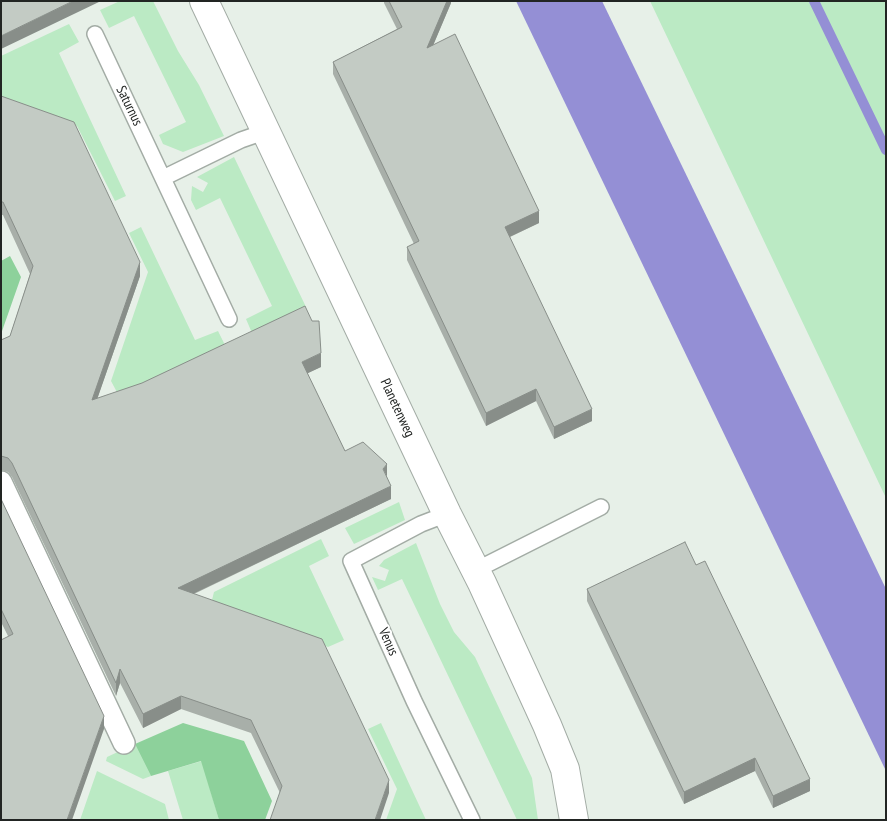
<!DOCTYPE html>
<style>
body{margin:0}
#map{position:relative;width:887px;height:821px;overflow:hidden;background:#e7f0e8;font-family:"PT Sans Narrow",sans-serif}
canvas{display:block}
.frame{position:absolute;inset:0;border:2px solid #222523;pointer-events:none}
</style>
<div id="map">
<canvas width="887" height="821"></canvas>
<div class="frame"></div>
</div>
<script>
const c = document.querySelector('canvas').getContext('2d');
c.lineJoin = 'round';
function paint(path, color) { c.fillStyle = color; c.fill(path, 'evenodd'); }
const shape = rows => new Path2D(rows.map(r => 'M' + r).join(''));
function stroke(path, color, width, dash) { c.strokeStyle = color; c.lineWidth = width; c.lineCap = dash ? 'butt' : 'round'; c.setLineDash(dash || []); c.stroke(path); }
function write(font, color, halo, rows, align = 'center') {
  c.font = font + ' "PT Sans Narrow",sans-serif'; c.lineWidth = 4; c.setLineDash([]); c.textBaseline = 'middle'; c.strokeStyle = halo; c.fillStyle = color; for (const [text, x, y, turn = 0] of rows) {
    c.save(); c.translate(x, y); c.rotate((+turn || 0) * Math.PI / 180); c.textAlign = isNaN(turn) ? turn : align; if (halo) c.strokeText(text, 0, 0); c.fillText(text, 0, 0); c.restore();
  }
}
const green = shape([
 [120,1,153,1,178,51,199,85,224,136,183,152,163,144,159,135,186,122,134,16,109,28,100,10],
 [650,1,886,1,886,498],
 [69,24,79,42,59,53,126,196,115,201,77,126,1,101,1,56],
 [234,157,306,307,252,333,246,319,272,306,220,198,196,210,191,200,192,186,203,192,208,183,197,177],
 [141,227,195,340,218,331,225,345,119,396,111,381,148,272,129,233],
 [399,502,405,520,354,544,345,528],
 [321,539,329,556,309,566,344,640,328,647,211,604,214,592],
 [416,543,440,604,454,632,475,657,532,778,538,820,517,820,402,579,378,590,372,577,385,581,389,570,379,566,384,560],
 [381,723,412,790,426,820,386,820,397,789,368,729],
 [135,744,151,776,143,779,106,761,107,757],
 [202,761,219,820,183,820,168,771],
 [97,771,165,804,169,820,80,820]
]);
const forest = shape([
 [10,256,21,277,1,334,1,261],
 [183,723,244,741,272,801,265,820,219,820,201,761,151,776,135,744]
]);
const water = shape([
 [516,1,602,1,808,426,886,589,886,771]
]);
const stream = shape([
 [814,1,886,150]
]);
const service = shape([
 [95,34,229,319],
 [163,178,241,140,267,131],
 [447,514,421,524,351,561,414,701,472,820],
 [476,570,601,507]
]);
const pedestrian = shape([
 [1,482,124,743]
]);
const tertiary = shape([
 [204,1,447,514,482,583,547,725,565,769,574,820]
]);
const wall = shape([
 [384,1,451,1,451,3,433,45,539,223,510,237,592,421,554,439,536,401,486,426,407,260,407,247,414,244,333,74,333,62,397,29,384,3],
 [1,96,140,276,97,399,321,367,307,373,345,451,387,477,391,499,194,594,389,793,280,793,251,733,181,709,143,728,120,683,116,696,12,477,8,472,1,470,1,340,10,336,30,274,3,215,1,215],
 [1,499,104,729,8,636,1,622],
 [696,565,810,791,773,808,755,771,684,804,587,601,587,589]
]);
const shadedWall = shape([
 [73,1,101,1,1,49,1,36],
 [447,1,451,1,451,3,427,60,427,48],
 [539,211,539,223,505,239,505,227],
 [140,262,140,276,92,414,92,400],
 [321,353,321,367,302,376,302,362],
 [536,389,536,401,486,426,486,413],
 [592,409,592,421,554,439,554,427],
 [387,464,387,477,383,469],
 [391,486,391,499,178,601,178,588],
 [120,669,120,683,116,696,116,683],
 [181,696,181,709,143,728,143,714],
 [104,716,104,729,72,820,67,820],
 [755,758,755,771,684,804,684,792],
 [810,779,810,791,773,808,773,796],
 [389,780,389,793,380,820,375,820]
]);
const building = shape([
 [1,1,73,1,1,36,1,1],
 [389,1,447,1,427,48,455,34,539,211,505,227,592,409,554,427,536,389,486,413,407,247,419,241,333,62,402,27,389,1],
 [1,96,74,122,140,262,92,400,142,383,305,306,312,321,319,321,321,353,302,362,345,451,363,442,387,464,383,469,391,486,178,588,322,639,389,780,375,820,270,820,282,786,251,720,181,696,143,714,120,669,116,683,12,463,8,458,1,456,1,340,10,336,33,266,3,202,1,202,1,96],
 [1,499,104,716,67,820,1,820,1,640,13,634,1,609,1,499],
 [685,542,696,565,705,561,810,779,773,796,755,758,684,792,587,589,685,542]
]);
const streetNames = [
 ["Saturnus",129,106,64],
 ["Planetenweg",397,408,65],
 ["Venus",388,642,66]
];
paint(green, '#bbeac4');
paint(forest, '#8dd19b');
paint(water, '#948fd5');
stroke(stream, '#948fd5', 10);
stroke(service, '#a3aca5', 18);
stroke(pedestrian, '#a3aca5', 24);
stroke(tertiary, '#a3aca5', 30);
stroke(service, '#fff', 15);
stroke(pedestrian, '#fff', 21);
stroke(tertiary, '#fff', 28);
paint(wall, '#a8afa9');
paint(shadedWall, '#888e89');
paint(building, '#c3cbc4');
stroke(building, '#888e89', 1);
write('14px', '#222523', '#fff', streetNames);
</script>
